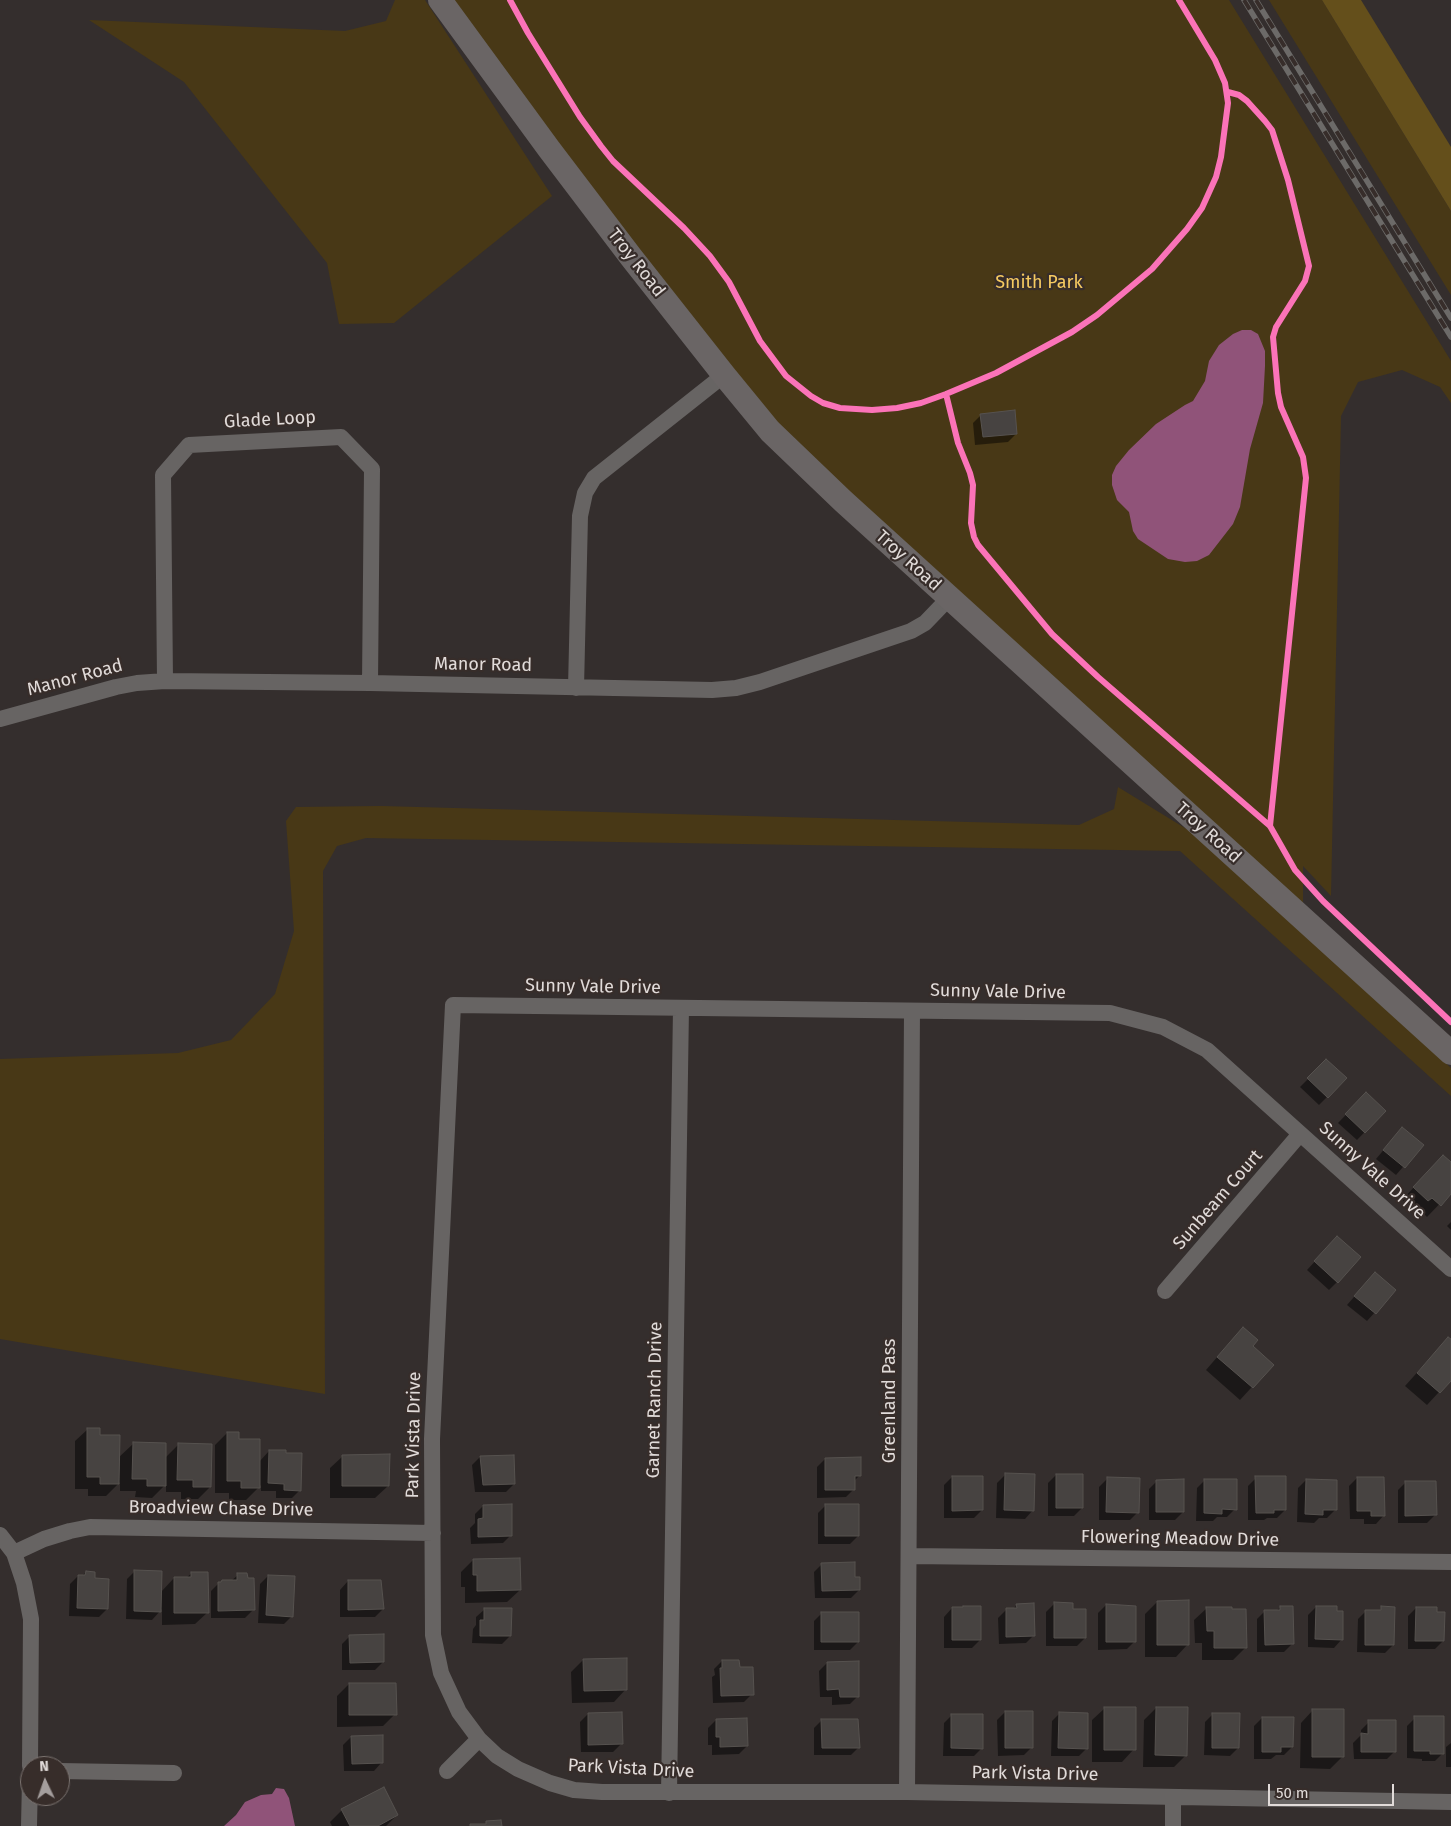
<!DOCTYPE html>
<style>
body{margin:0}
#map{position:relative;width:1451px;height:1826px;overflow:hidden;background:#342e2d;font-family:"Fira Sans",sans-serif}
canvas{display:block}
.north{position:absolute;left:20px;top:1756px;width:50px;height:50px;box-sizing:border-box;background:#372d2a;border:1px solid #7b7370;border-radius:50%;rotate:357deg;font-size:14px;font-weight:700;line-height:20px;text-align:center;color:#e1dbd9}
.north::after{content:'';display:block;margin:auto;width:18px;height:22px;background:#a49e9d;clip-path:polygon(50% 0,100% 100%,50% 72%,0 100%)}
.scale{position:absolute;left:1268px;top:1784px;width:126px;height:22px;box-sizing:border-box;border:2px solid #e1dbd9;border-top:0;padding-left:6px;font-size:15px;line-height:18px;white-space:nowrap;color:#e1dbd9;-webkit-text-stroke:4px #372d2a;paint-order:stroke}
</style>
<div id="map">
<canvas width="1451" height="1826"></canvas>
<div class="north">N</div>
<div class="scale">50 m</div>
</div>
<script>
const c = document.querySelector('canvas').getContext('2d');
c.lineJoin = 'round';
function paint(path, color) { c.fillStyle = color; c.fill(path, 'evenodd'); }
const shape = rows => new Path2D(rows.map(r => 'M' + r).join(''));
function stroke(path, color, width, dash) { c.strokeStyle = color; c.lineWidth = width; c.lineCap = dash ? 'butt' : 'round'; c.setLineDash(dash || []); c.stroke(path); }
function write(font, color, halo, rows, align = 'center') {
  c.font = font + ' "Fira Sans",sans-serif'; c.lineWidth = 4.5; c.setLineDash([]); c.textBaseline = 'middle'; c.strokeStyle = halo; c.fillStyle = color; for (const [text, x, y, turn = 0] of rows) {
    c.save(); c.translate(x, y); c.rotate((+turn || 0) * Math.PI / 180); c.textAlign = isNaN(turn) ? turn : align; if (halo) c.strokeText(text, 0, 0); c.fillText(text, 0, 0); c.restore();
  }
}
const green = shape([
 [395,0,425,0,552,196,394,323,339,324,327,263,184,82,89,20,345,31,386,21],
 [450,0,1229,0,1451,361,1451,403,1440,387,1402,370,1358,382,1341,416,1331,896,1303,866,1303,904,761,413],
 [1269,0,1322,0,1451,211,1451,295],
 [1118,787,1193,833,1451,1068,1451,1096,1180,851,366,838,337,846,323,871,325,1394,0,1339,0,1059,178,1053,231,1040,275,994,294,931,286,821,296,807,381,806,1079,825,1114,809]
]);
const forest = shape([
 [1322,0,1361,0,1451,147,1451,211]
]);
const water = shape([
 [1242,330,1251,330,1258,334,1265,351,1265,366,1263,403,1250,449,1240,507,1233,524,1209,555,1197,561,1185,562,1168,559,1138,539,1133,531,1129,512,1117,500,1112,485,1112,475,1116,466,1129,450,1156,424,1185,405,1193,401,1205,381,1209,361,1219,345,1233,334],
 [276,1788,284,1789,289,1798,295,1826,224,1826,236,1815,245,1802,261,1795,272,1794]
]);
const shadow = shape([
 [981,415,1016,434,1008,442,975,445,973,423],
 [1326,1061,1327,1097,1319,1105,1300,1087],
 [1366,1094,1384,1112,1357,1140,1338,1123],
 [1402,1128,1422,1145,1396,1175,1376,1159],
 [1451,1164,1451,1192,1427,1217,1419,1209,1415,1212,1402,1200,1431,1169],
 [1451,1222,1451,1230,1447,1226],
 [1330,1245,1337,1282,1329,1290,1307,1270],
 [1367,1282,1395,1290,1367,1321,1347,1305],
 [1448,1338,1451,1341,1451,1379,1427,1405,1405,1386],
 [1231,1341,1251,1346,1272,1365,1240,1400,1206,1370],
 [88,1429,98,1437,118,1458,133,1444,165,1458,178,1445,210,1487,198,1499,181,1499,181,1492,166,1492,166,1484,152,1498,135,1497,136,1491,120,1491,120,1482,106,1496,88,1496,88,1489,75,1489,75,1441],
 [227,1433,237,1440,259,1462,269,1451,300,1490,292,1498,276,1498,276,1491,261,1491,261,1485,246,1500,229,1500,229,1493,215,1493,215,1445],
 [343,1456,388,1486,375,1498,330,1498,330,1468],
 [480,1457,514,1484,506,1492,475,1492,472,1465],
 [825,1459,860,1475,854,1481,854,1489,846,1497,817,1498,817,1467],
 [1005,1475,1033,1510,1025,1519,996,1518,997,1483],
 [1056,1475,1082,1508,1074,1516,1048,1516,1048,1483],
 [952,1477,982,1510,974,1518,944,1518,944,1485],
 [1256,1478,1285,1510,1277,1518,1267,1518,1264,1520,1248,1520,1248,1486],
 [1357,1478,1384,1515,1376,1524,1364,1524,1364,1519,1350,1519,1349,1486],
 [1107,1479,1138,1512,1130,1520,1099,1520,1099,1487],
 [1205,1480,1235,1509,1227,1517,1217,1517,1213,1521,1196,1521,1197,1488],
 [1306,1480,1335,1510,1327,1518,1319,1518,1314,1523,1297,1522,1298,1488],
 [1157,1481,1183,1512,1175,1520,1149,1520,1149,1489],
 [1406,1482,1435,1515,1427,1523,1398,1523,1398,1490],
 [826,1505,858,1536,850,1544,818,1544,818,1513],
 [483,1506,511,1535,503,1543,471,1544,470,1528,475,1523,475,1514],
 [473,1560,520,1590,507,1602,465,1603,465,1587,461,1587,461,1572],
 [822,1564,854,1578,859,1590,851,1598,815,1598,814,1572],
 [135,1571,161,1592,174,1578,186,1578,192,1573,208,1612,195,1624,162,1625,162,1609,152,1620,126,1619,127,1579],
 [86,1572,93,1580,107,1609,99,1617,69,1616,70,1584,78,1576,82,1576],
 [238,1575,253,1610,245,1618,211,1618,211,1591,219,1583,231,1581],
 [268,1576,292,1616,284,1624,258,1623,260,1584],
 [348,1581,383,1609,375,1617,340,1617,340,1590],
 [1157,1602,1188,1644,1176,1657,1145,1657,1145,1614],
 [1054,1604,1072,1610,1085,1638,1077,1646,1046,1646,1046,1612],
 [1017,1605,1034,1635,1026,1643,999,1644,998,1618,1006,1610,1013,1609],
 [1106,1605,1135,1641,1127,1649,1098,1650,1098,1613],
 [1281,1607,1292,1644,1284,1652,1257,1652,1257,1619,1265,1611,1276,1611],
 [1316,1607,1342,1639,1334,1648,1308,1647,1308,1615],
 [952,1608,980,1640,972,1648,944,1648,944,1617],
 [1207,1608,1246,1647,1233,1660,1202,1660,1202,1643,1195,1643,1194,1620],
 [1382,1608,1393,1645,1385,1653,1357,1652,1358,1619,1366,1611,1379,1611],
 [1416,1608,1443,1641,1435,1649,1408,1649,1408,1616],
 [485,1609,510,1636,502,1644,472,1643,473,1629,476,1625,476,1617],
 [822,1613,858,1642,850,1650,814,1650,814,1621],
 [350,1636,383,1662,375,1670,342,1670,342,1644],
 [583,1660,626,1689,614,1702,572,1703,571,1672],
 [722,1661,739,1669,752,1694,744,1702,713,1703,712,1677,715,1675,714,1669],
 [827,1663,858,1696,850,1704,832,1705,832,1697,820,1697,819,1671],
 [349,1684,395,1714,383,1726,337,1727,337,1696],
 [1105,1708,1134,1749,1122,1762,1092,1762,1092,1720],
 [1156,1708,1186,1755,1174,1767,1143,1767,1144,1720],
 [1313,1710,1343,1756,1330,1769,1300,1768,1301,1723],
 [1005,1712,1032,1747,1024,1755,998,1756,997,1720],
 [1060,1713,1087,1748,1079,1756,1051,1756,1052,1721],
 [588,1714,622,1743,613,1752,581,1752,580,1722],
 [1213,1714,1238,1748,1230,1756,1204,1755,1205,1722],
 [952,1715,982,1748,974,1756,943,1756,944,1723],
 [1262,1718,1292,1747,1284,1755,1276,1755,1271,1759,1254,1759,1254,1726],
 [1415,1718,1443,1753,1435,1761,1422,1761,1422,1759,1407,1758,1407,1726],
 [716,1720,747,1746,739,1754,712,1755,712,1745,708,1745,708,1728],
 [822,1720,859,1747,851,1755,814,1755,814,1728],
 [1369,1722,1395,1751,1387,1759,1354,1759,1353,1743,1361,1735,1361,1730],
 [351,1737,382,1762,374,1771,344,1771,343,1745],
 [1451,1743,1451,1767,1446,1767,1446,1747],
 [342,1810,397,1815,386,1826,332,1826,330,1822]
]);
const building = shape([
 [1015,410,1017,434,983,437,980,414,1015,410],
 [1326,1059,1347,1078,1328,1098,1307,1078,1326,1059],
 [1366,1092,1386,1111,1365,1133,1345,1114,1366,1092],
 [1402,1127,1424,1145,1405,1168,1383,1150,1402,1127],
 [1443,1155,1451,1162,1451,1194,1441,1206,1432,1198,1428,1201,1413,1187,1443,1155],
 [1337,1236,1361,1257,1338,1283,1314,1261,1337,1236],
 [1375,1272,1396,1290,1376,1314,1354,1296,1375,1272],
 [1243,1327,1258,1340,1253,1346,1274,1365,1253,1388,1217,1357,1243,1327],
 [1448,1337,1451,1339,1451,1381,1440,1393,1417,1373,1448,1337],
 [87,1428,100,1428,100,1435,120,1435,119,1484,100,1484,100,1477,87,1477,87,1428],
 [227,1432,239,1432,239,1439,260,1439,260,1488,241,1488,241,1481,227,1481,227,1432],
 [133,1442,166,1443,166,1486,147,1486,147,1479,132,1479,133,1442],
 [178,1443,212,1444,211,1487,193,1487,193,1480,177,1480,178,1443],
 [269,1450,286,1450,286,1453,302,1453,301,1491,284,1490,284,1484,268,1483,269,1450],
 [390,1454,389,1486,342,1486,342,1455,390,1454],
 [514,1455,515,1484,483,1485,480,1456,514,1455],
 [861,1457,861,1476,855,1476,855,1490,825,1490,825,1458,861,1457],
 [1005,1473,1035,1474,1034,1511,1004,1510,1005,1473],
 [1056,1474,1083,1474,1083,1508,1056,1508,1056,1474],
 [952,1476,983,1476,983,1510,952,1511,952,1476],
 [1255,1476,1286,1476,1286,1510,1274,1510,1274,1513,1256,1513,1255,1476],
 [1107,1477,1140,1478,1139,1513,1106,1512,1107,1477],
 [1357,1477,1384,1477,1385,1516,1371,1516,1371,1511,1357,1511,1357,1477],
 [1184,1479,1184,1512,1156,1512,1156,1480,1184,1479],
 [1204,1479,1237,1479,1237,1510,1222,1509,1222,1514,1204,1513,1204,1479],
 [1306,1479,1337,1480,1337,1510,1323,1510,1323,1515,1305,1514,1306,1479],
 [1405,1481,1436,1481,1437,1515,1405,1516,1405,1481],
 [512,1504,512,1536,478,1537,478,1519,483,1518,483,1505,512,1504],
 [825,1504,859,1504,859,1536,825,1536,825,1504],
 [520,1558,521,1590,477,1591,477,1575,473,1575,473,1559,520,1558],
 [855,1562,855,1577,860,1577,860,1590,822,1591,821,1563,855,1562],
 [134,1570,162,1571,161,1612,134,1611,134,1570],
 [86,1571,95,1572,95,1578,109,1579,108,1609,77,1608,78,1575,85,1575,86,1571],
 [191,1572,208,1572,209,1613,174,1613,174,1577,191,1577,191,1572],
 [237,1573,247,1573,248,1578,254,1578,255,1610,218,1611,218,1582,221,1582,222,1580,237,1580,237,1573],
 [268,1575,295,1576,293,1617,266,1615,268,1575],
 [348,1580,381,1580,384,1609,348,1610,348,1580],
 [1189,1600,1189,1645,1157,1645,1157,1601,1189,1600],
 [1054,1602,1073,1603,1073,1609,1086,1609,1086,1638,1054,1638,1054,1602],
 [1034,1603,1035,1636,1006,1637,1006,1608,1017,1608,1016,1604,1034,1603],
 [1106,1604,1136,1606,1136,1642,1106,1642,1106,1604],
 [963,1606,981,1606,981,1640,952,1640,952,1607,963,1607,963,1606],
 [1280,1606,1293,1606,1294,1644,1265,1645,1264,1610,1280,1610,1280,1606],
 [1316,1606,1337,1606,1337,1611,1343,1611,1343,1640,1315,1639,1316,1606],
 [1381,1606,1395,1607,1394,1645,1365,1645,1365,1610,1381,1610,1381,1606],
 [1206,1607,1232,1607,1232,1609,1246,1609,1247,1648,1214,1648,1214,1631,1207,1631,1206,1607],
 [1416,1607,1437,1607,1437,1612,1445,1612,1444,1641,1415,1641,1416,1607],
 [484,1608,512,1608,511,1636,480,1636,480,1620,484,1620,484,1608],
 [821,1612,859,1612,859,1642,821,1642,821,1612],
 [384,1634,384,1662,350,1663,349,1635,384,1634],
 [627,1658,627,1690,584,1691,583,1659,627,1658],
 [722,1660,739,1660,740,1667,753,1667,754,1695,721,1696,720,1668,722,1668,722,1660],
 [859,1661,859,1697,840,1697,839,1689,827,1690,827,1662,859,1661],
 [349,1683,396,1683,397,1715,349,1715,349,1683],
 [1104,1707,1136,1707,1136,1750,1104,1750,1104,1707],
 [1156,1707,1188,1707,1187,1756,1155,1755,1156,1707],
 [1312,1709,1344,1709,1344,1757,1312,1757,1312,1709],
 [1005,1711,1033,1711,1033,1748,1005,1748,1005,1711],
 [622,1712,623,1744,588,1745,588,1713,622,1712],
 [1059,1712,1088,1713,1088,1749,1058,1748,1059,1712],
 [1212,1713,1240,1713,1239,1748,1212,1748,1212,1713],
 [951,1714,983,1714,983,1749,951,1748,951,1714],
 [1414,1716,1444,1716,1444,1754,1430,1754,1430,1751,1414,1751,1414,1716],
 [1262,1717,1294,1717,1293,1747,1281,1747,1281,1752,1262,1752,1262,1717],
 [747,1718,748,1746,720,1747,720,1737,716,1737,716,1719,747,1718],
 [821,1719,858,1719,860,1748,822,1748,821,1719],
 [1368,1720,1396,1720,1396,1752,1361,1752,1361,1733,1368,1734,1368,1720],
 [383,1735,383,1763,352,1764,351,1736,383,1735],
 [384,1787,398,1815,378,1826,350,1826,341,1809,384,1787],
 [501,1820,502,1826,470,1826,470,1824,486,1824,486,1821,501,1820]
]);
const street = shape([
 [165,681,163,475,189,445,341,437,372,469,370,683],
 [576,688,580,516,585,493,594,478,724,375],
 [0,719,116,687,137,683,165,681,370,683,712,690,736,688,760,682,911,631,925,623,949,598],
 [1451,1269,1207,1050,1163,1027,1110,1013,453,1005,432,1439,433,1635,441,1673,459,1712,479,1739,497,1756,518,1769,550,1783,574,1790,602,1792,907,1792,1451,1802],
 [1165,1291,1300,1134],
 [0,1535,14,1553,24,1583,31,1619,30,1766],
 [14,1553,44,1539,70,1531,90,1527,433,1533],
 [909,1556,1451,1562],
 [60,1771,174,1773],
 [447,1771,479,1739],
 [907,1792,912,1011],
 [669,1793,681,1008],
 [29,1826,30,1780],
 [1173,1826,1173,1797]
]);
const secondary = shape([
 [440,0,549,149,631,257,724,375,770,431,843,501,1451,1053]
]);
const rail = shape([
 [1244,0,1451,337],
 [1256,0,1451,318]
]);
const cycleway = shape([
 [510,0,528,33,580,117,601,146,613,161,684,228,710,256,729,282,760,341,786,376,811,396,823,403,840,408,872,410,897,408,921,403,946,394,996,373,1072,332,1097,315,1152,269,1187,229,1202,208,1216,177,1221,157,1228,103,1225,83,1215,60,1179,0],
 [1228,92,1239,95,1247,101,1265,121,1272,130,1288,180,1309,266,1305,281,1276,327,1273,337,1278,393,1281,407,1303,457,1306,478,1270,826],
 [946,394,958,443,970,473,973,485,971,523,974,537,978,545,1052,634,1098,677,1270,826,1295,870,1323,901,1451,1022]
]);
const streetNames = [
 ["Troy Road",636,263,52],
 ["Glade Loop",270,420,-3],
 ["Troy Road",908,561,42],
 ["Manor Road",483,665,1],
 ["Manor Road",75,678,-15],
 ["Troy Road",1208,833,42],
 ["Sunny Vale Drive",593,987,1],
 ["Sunny Vale Drive",998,992,1],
 ["Sunny Vale Drive",1372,1171,42],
 ["Sunbeam Court",1218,1200,-49],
 ["Garnet Ranch Drive",655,1400,-89],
 ["Greenland Pass",890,1401,-90],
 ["Park Vista Drive",414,1435,-89],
 ["Broadview Chase Drive",221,1509,1],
 ["Flowering Meadow Drive",1180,1539,1],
 ["Park Vista Drive",631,1769,3],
 ["Park Vista Drive",1035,1774,1]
];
const parkNames = [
 ["Smith Park",1039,283]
];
paint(green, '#483816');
paint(forest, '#644f1b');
paint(water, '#905379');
paint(shadow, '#0007');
paint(building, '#474341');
stroke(building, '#56524f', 1);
stroke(street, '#676463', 16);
stroke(secondary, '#6a6565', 24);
stroke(rail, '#6c6a68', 5.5);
stroke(rail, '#372d2a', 4, [11]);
stroke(cycleway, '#fb73b8', 6);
write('18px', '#e1dbd9', '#372d2a', streetNames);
write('18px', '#f6ca61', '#372d2a', parkNames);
</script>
